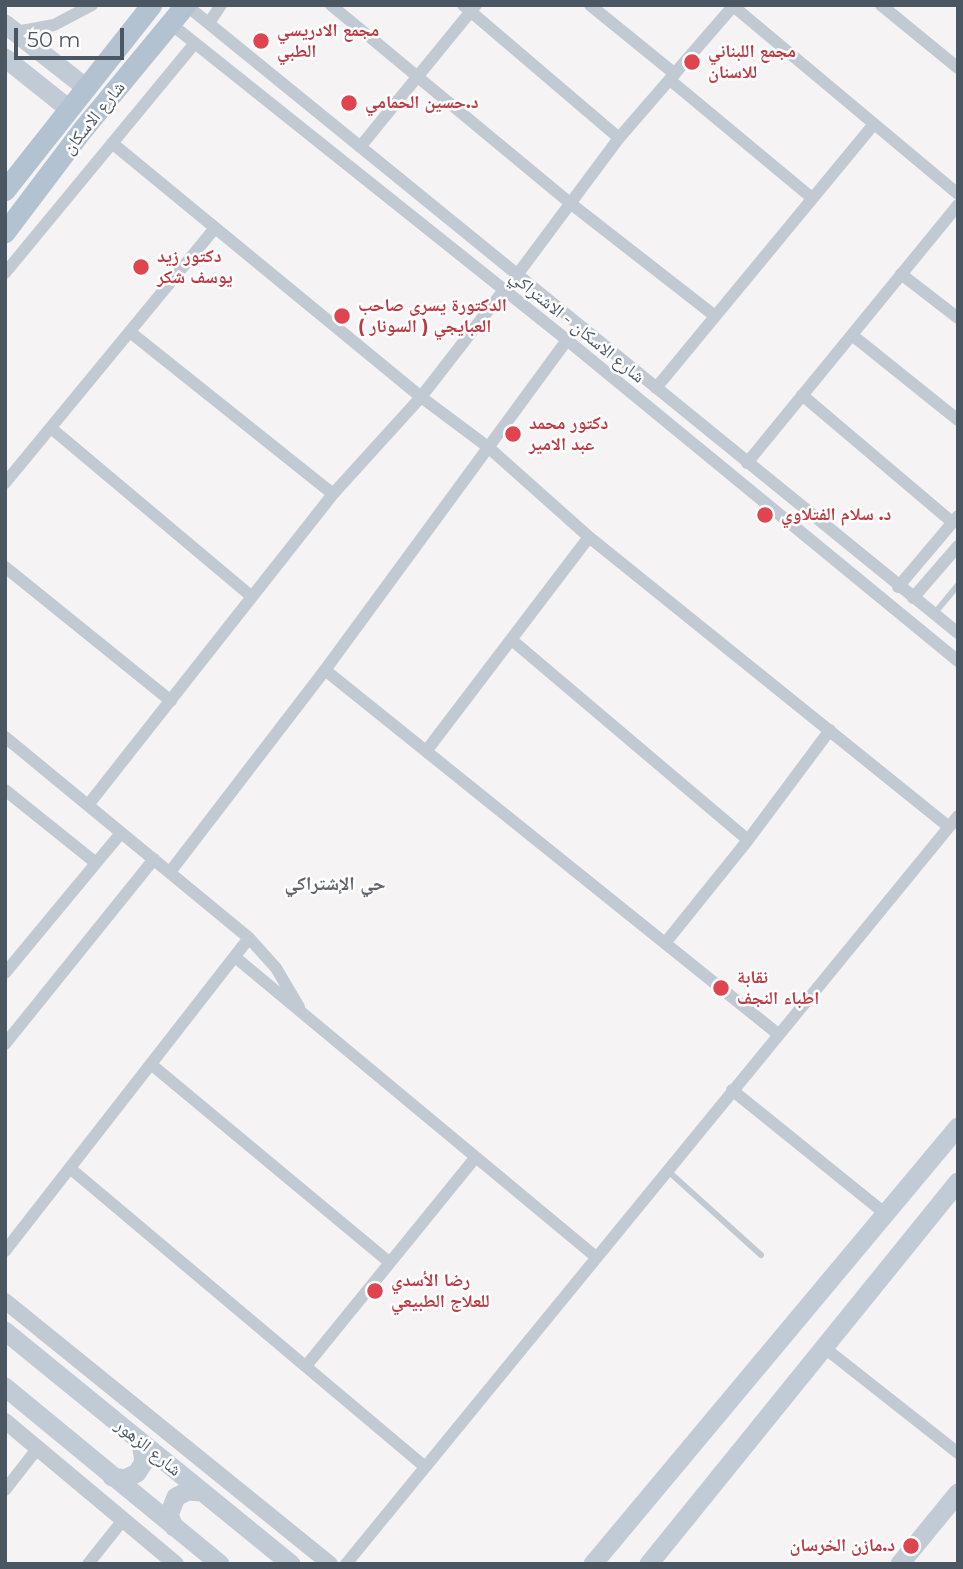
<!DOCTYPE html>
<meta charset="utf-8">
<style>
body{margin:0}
#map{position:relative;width:963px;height:1569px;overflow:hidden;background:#f5f3f3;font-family:Montserrat,sans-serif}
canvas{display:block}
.frame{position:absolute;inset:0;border:7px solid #4a5661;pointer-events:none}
.scale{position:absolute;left:14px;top:28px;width:110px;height:32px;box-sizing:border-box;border:4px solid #4a5661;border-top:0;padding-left:9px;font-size:21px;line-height:24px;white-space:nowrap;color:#4a5661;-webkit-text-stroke:5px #fff;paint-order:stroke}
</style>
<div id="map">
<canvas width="963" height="1569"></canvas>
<div class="frame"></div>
<div class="scale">50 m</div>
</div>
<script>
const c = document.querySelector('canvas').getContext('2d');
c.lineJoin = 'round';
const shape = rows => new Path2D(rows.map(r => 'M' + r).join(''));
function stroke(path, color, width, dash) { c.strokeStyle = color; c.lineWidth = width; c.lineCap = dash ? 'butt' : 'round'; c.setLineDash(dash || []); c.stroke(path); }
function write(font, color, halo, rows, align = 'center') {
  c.font = font + ' Montserrat,"Noto Naskh Arabic",sans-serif'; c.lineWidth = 5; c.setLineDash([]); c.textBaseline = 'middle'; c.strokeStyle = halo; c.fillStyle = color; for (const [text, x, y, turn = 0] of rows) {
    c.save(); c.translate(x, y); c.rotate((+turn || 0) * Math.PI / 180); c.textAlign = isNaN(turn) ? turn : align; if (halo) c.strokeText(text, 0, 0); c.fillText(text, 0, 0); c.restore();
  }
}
const service = shape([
 [934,614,958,585],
 [668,1171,761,1255]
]);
const minor = shape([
 [186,5,958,633],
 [331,5,570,203,715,316],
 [463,5,619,138],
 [590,5,675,74],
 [732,5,958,194],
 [881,5,958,68],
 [209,23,221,5],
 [171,24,567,340,958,661],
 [16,32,54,25,92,5],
 [670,80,812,198],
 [112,143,421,397,488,447,589,537,949,827],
 [360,147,476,5],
 [5,273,195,43],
 [901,274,958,318],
 [517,275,619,138,734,5],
 [130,332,333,494],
 [852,335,958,420],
 [656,388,874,124],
 [802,395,952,522],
 [51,428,251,596],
 [747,463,958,205],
 [5,483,215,228],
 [5,567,171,701],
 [898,587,958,516],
 [913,598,958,546],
 [513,641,748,840],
 [325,670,778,1034],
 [5,737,249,938,276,968,299,1007],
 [427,750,589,537],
 [5,790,96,863],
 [88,805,333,494,421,397,504,290],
 [170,872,325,670,567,340],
 [666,942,748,840,830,730],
 [235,957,596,1257],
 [5,973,121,833],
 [5,1044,154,859],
 [152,1065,389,1262],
 [732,1090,887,1215],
 [71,1169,424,1466],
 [5,1251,249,938],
 [826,1349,958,1453],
 [306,1366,475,1158],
 [5,1490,37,1449],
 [88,1564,123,1520],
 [346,1564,958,816]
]);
const tertiary = shape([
 [5,1301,330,1564],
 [5,1421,176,1564]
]);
const secondary = shape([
 [5,24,85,87],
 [5,58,69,109],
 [5,1331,291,1564],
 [5,1387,220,1564],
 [112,1477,125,1479,137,1473,144,1462,141,1442],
 [174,1527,169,1515,176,1497,188,1491,201,1492],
 [593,1564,958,1127],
 [649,1564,958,1182],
 [900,1564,958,1493]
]);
const primary = shape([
 [5,191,152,5],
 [5,233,82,131,186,5]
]);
const markers = [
 [261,41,9,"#e0444e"],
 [692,62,9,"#e0444e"],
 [349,103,9,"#e0444e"],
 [141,267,9,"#e0444e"],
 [342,316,9,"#e0444e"],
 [513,434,9,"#e0444e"],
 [765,515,9,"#e0444e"],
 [721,988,9,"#e0444e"],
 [375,1291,9,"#e0444e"],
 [911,1546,9,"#e0444e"]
];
const healthNames = [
 ["مجمع الادريسي",277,31],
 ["الطبي",277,52],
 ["مجمع اللبناني",708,52],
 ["للاسنان",708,73],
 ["د.حسين الحمامي",365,103],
 ["دكتور زيد",157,257],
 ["يوسف شكر",157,278],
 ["الدكتورة يسرى صاحب",358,306],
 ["العبايجي ( السونار )",358,327],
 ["دكتور محمد",529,424],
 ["عبد الامير",529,445],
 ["د. سلام الفتلاوي",781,515],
 ["نقابة",737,978],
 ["اطباء النجف",737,999],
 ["رضا الأسدي",391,1281],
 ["للعلاج الطبيعي",391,1302],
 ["د.مازن الخرسان",895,1546,"right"]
];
const streetNames = [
 ["شارع الاسكان",94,118,-51],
 ["شارع الاسكان - الاشتراكي",577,327,39],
 ["شارع الزهور",148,1448,39]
];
const neighbourhoodNames = [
 ["حي الإشتراكي",335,884]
];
stroke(service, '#c1cad2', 6);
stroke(minor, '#c1cad2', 12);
stroke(tertiary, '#c1cad2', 16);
stroke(secondary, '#c1cbd6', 19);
stroke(primary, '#b3c2d1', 21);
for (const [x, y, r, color] of markers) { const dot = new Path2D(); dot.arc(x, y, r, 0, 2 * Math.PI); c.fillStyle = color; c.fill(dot); stroke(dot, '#fff', 2.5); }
write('bold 18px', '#be3a42', '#fff', healthNames, 'left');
write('18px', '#4a5661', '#fff', streetNames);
write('bold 19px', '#5f6368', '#fff', neighbourhoodNames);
</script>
